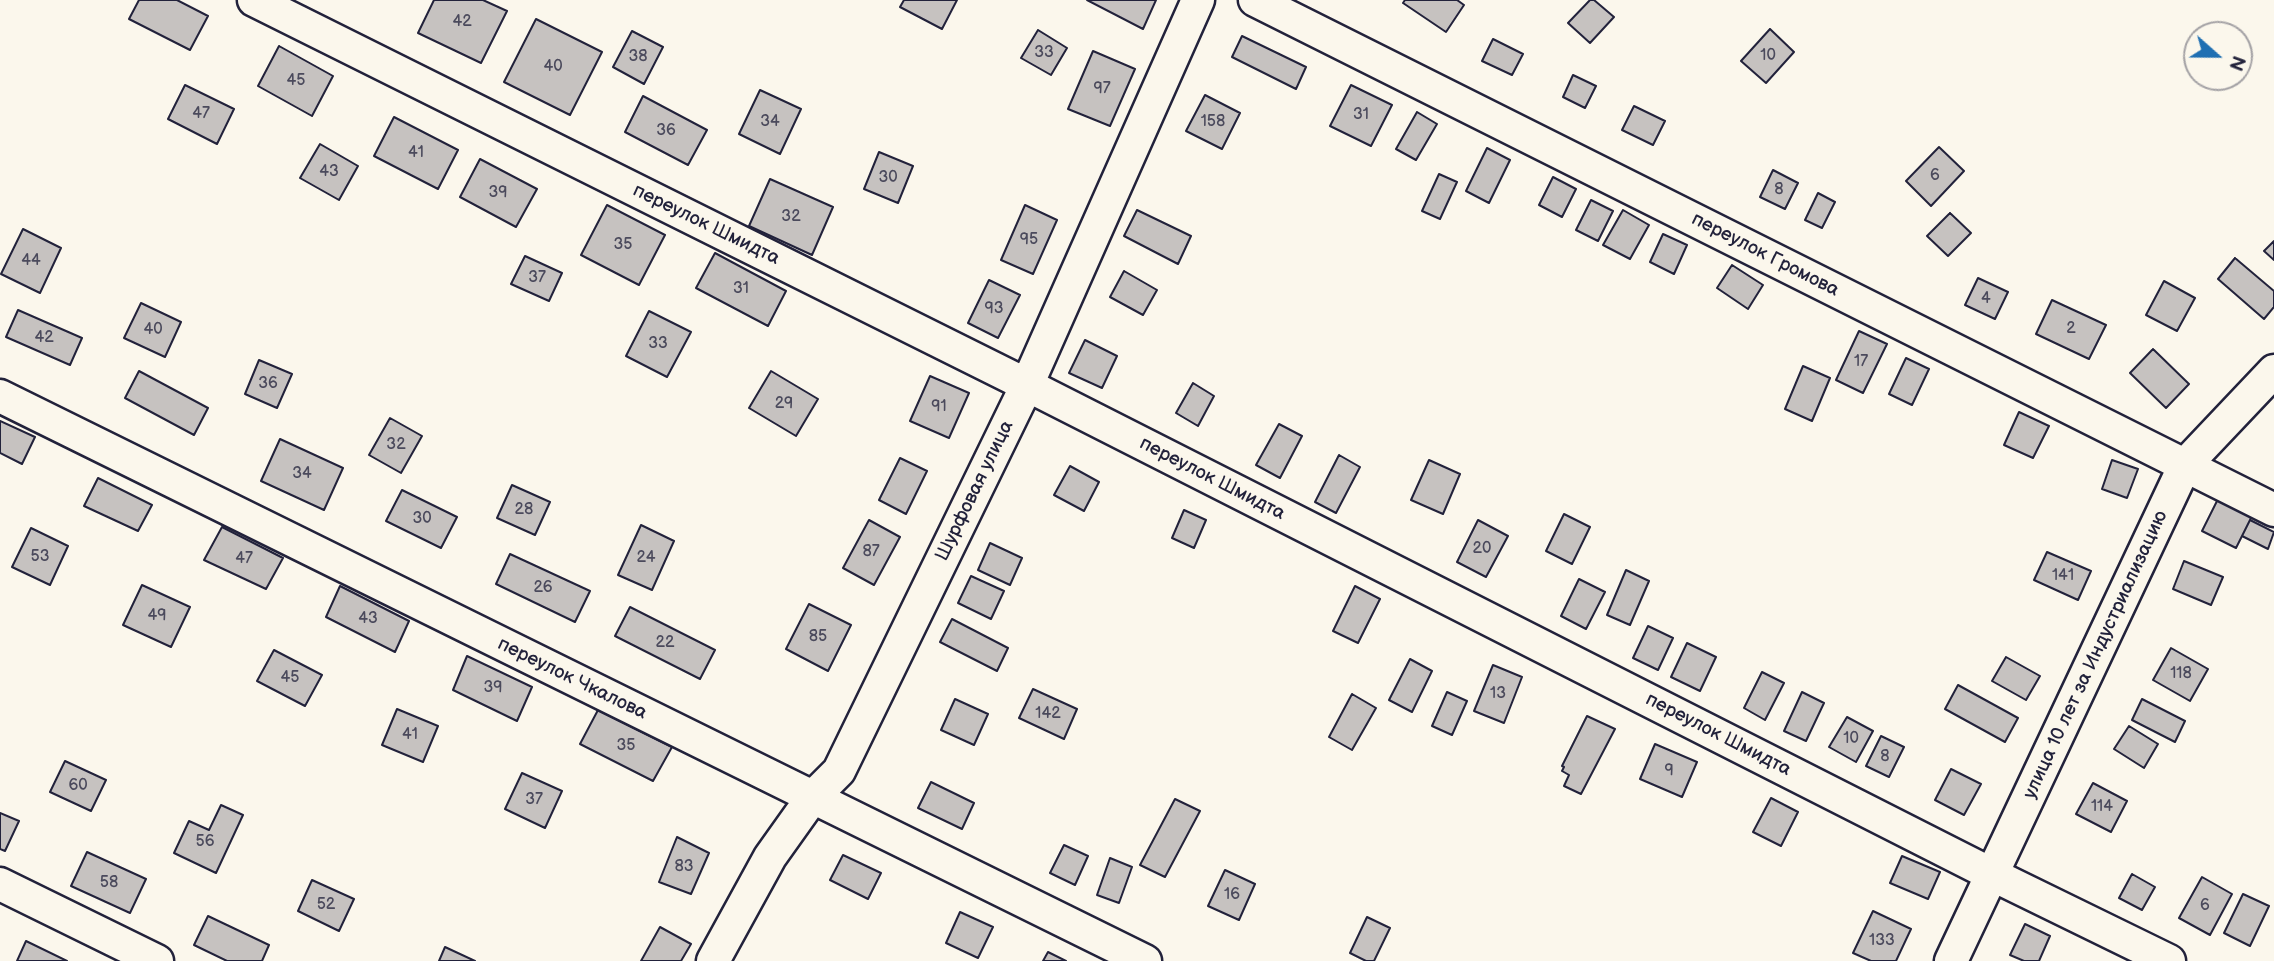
<!DOCTYPE html>
<meta charset="utf-8">
<style>
body{margin:0}
#map{position:relative;width:2274px;height:961px;overflow:hidden;background:#fbf7ec;font-family:"Balsamiq Sans",sans-serif}
canvas{display:block}
.north{position:absolute;left:2183px;top:21px;width:70px;height:70px;box-sizing:border-box;background:#fbf7ec;border:2px solid #a4a2a5;border-radius:50%;rotate:111deg;font-size:19px;font-weight:700;line-height:28px;text-align:center;color:#22223b}
.north::after{content:'';display:block;margin:auto;width:24px;height:32px;background:#1f6fb2;clip-path:polygon(50% 0,100% 100%,50% 72%,0 100%)}
</style>
<div id="map">
<canvas width="2274" height="961"></canvas>
<div class="north">N</div>
</div>
<script>
const c = document.querySelector('canvas').getContext('2d');
c.lineJoin = 'round';
function paint(path, color) { c.fillStyle = color; c.fill(path, 'evenodd'); }
const shape = rows => new Path2D(rows.map(r => 'M' + r).join(''));
function stroke(path, color, width, dash) { c.strokeStyle = color; c.lineWidth = width; c.lineCap = dash ? 'butt' : 'round'; c.setLineDash(dash || []); c.stroke(path); }
function write(font, color, halo, rows, align = 'center') {
  c.font = font + ' "Balsamiq Sans",sans-serif'; c.lineWidth = 6; c.setLineDash([]); c.textBaseline = 'middle'; c.strokeStyle = halo; c.fillStyle = color; for (const [text, x, y, turn = 0] of rows) {
    c.save(); c.translate(x, y); c.rotate((+turn || 0) * Math.PI / 180); c.textAlign = isNaN(turn) ? turn : align; if (halo) c.strokeText(text, 0, 0); c.fillText(text, 0, 0); c.restore();
  }
}
const building = shape([
 [139,0,177,0,208,16,190,50,129,19,139,0],
 [434,0,483,0,507,11,481,63,418,33,434,0],
 [904,0,957,0,942,29,900,7,904,0],
 [1087,0,1156,0,1143,29,1087,0],
 [1405,0,1457,0,1464,5,1446,32,1403,3,1405,0],
 [1590,0,1594,0,1614,17,1590,43,1568,23,1590,0],
 [536,19,602,52,570,115,504,82,536,19],
 [1770,29,1794,52,1766,83,1741,61,1770,29],
 [1038,30,1067,48,1051,75,1021,58,1038,30],
 [632,31,663,47,644,84,613,67,632,31],
 [1242,36,1306,67,1296,89,1232,57,1242,36],
 [1493,39,1523,54,1512,75,1482,61,1493,39],
 [279,46,333,76,312,116,258,86,279,46],
 [1093,51,1135,69,1110,126,1068,109,1093,51],
 [1573,75,1596,86,1585,108,1563,97,1573,75],
 [185,85,234,109,217,144,168,119,185,85],
 [1351,85,1392,105,1371,146,1330,126,1351,85],
 [760,90,801,109,780,154,739,134,760,90],
 [1205,95,1240,113,1222,149,1186,131,1205,95],
 [643,96,707,130,688,165,625,132,643,96],
 [1634,106,1665,121,1653,145,1622,130,1634,106],
 [1417,112,1437,124,1416,160,1396,149,1417,112],
 [394,117,458,150,438,189,374,156,394,117],
 [320,144,358,166,339,200,300,178,320,144],
 [1939,147,1964,171,1931,206,1906,181,1939,147],
 [1487,148,1510,160,1489,203,1466,191,1487,148],
 [879,152,913,166,898,203,864,189,879,152],
 [480,159,537,189,516,227,460,197,480,159],
 [1773,170,1798,183,1785,209,1760,197,1773,170],
 [1439,174,1457,182,1440,219,1422,211,1439,174],
 [1553,177,1576,189,1562,217,1539,205,1553,177],
 [770,179,833,207,812,255,749,226,770,179],
 [1818,193,1835,202,1822,228,1805,220,1818,193],
 [1591,200,1613,211,1598,241,1576,230,1591,200],
 [607,205,665,235,639,285,581,255,607,205],
 [1025,205,1057,220,1033,274,1001,260,1025,205],
 [1137,210,1191,236,1178,264,1124,236,1137,210],
 [1623,210,1649,225,1630,259,1603,245,1623,210],
 [1950,213,1971,233,1948,256,1927,236,1950,213],
 [23,229,61,248,40,293,1,274,23,229],
 [1663,234,1687,245,1674,274,1650,262,1663,234],
 [2274,241,2274,260,2264,251,2274,241],
 [715,253,786,291,768,326,696,288,715,253],
 [525,256,562,273,549,301,511,284,525,256],
 [2235,258,2274,291,2274,307,2264,319,2218,279,2235,258],
 [1732,265,1763,285,1748,309,1717,288,1732,265],
 [1124,271,1157,290,1143,315,1110,297,1124,271],
 [1978,278,2008,292,1995,319,1965,305,1978,278],
 [989,280,1020,295,998,338,968,323,989,280],
 [2164,281,2195,298,2177,331,2146,315,2164,281],
 [2052,300,2106,325,2089,359,2036,334,2052,300],
 [141,303,181,322,165,357,124,338,141,303],
 [18,310,82,338,70,365,6,337,18,310],
 [649,311,691,332,667,377,626,356,649,311],
 [1859,331,1887,344,1863,393,1836,380,1859,331],
 [1085,340,1117,356,1102,388,1069,373,1085,340],
 [2153,349,2189,384,2166,408,2130,373,2153,349],
 [1906,358,1929,369,1912,405,1889,394,1906,358],
 [259,360,292,374,277,408,245,394,259,360],
 [1803,366,1830,378,1812,421,1785,409,1803,366],
 [139,371,208,408,194,435,125,398,139,371],
 [771,371,818,399,796,436,749,408,771,371],
 [930,376,969,393,949,438,910,421,930,376],
 [1193,383,1214,396,1198,426,1176,413,1193,383],
 [2019,412,2049,426,2033,458,2004,445,2019,412],
 [390,418,422,436,401,473,369,455,390,418],
 [0,421,35,437,22,464,0,453,0,421],
 [1279,424,1302,436,1280,478,1256,465,1279,424],
 [280,439,343,468,324,510,261,481,280,439],
 [1339,455,1360,467,1336,513,1315,502,1339,455],
 [900,458,927,471,906,514,879,500,900,458],
 [1429,460,1460,474,1443,514,1411,500,1429,460],
 [2112,460,2138,469,2127,498,2102,489,2112,460],
 [1070,466,1099,482,1084,511,1054,495,1070,466],
 [98,478,152,505,138,531,84,506,98,478],
 [512,485,550,502,535,535,497,518,512,485],
 [402,490,457,517,441,548,386,521,402,490],
 [2221,493,2255,510,2236,548,2202,531,2221,493],
 [1184,510,1206,520,1194,548,1172,538,1184,510],
 [1564,514,1590,527,1572,564,1546,551,1564,514],
 [869,520,900,537,874,585,843,568,869,520],
 [1478,520,1508,536,1486,577,1457,562,1478,520],
 [2250,520,2274,532,2268,549,2242,536,2250,520],
 [641,525,674,541,652,590,618,575,641,525],
 [222,527,283,558,266,589,204,560,222,527],
 [31,528,68,546,50,585,12,567,31,528],
 [990,543,1022,558,1010,585,978,570,990,543],
 [2047,552,2091,571,2078,600,2034,580,2047,552],
 [510,554,590,591,575,622,496,584,510,554],
 [2184,561,2223,577,2211,605,2173,589,2184,561],
 [1626,570,1649,581,1630,625,1607,615,1626,570],
 [971,576,1004,591,991,619,958,603,971,576],
 [1579,579,1605,592,1586,629,1561,616,1579,579],
 [142,585,190,607,171,647,123,625,142,585],
 [340,586,409,621,395,652,326,617,340,586],
 [1355,586,1380,599,1358,643,1333,631,1355,586],
 [809,604,851,625,828,671,786,649,809,604],
 [630,607,715,650,700,679,615,636,630,607],
 [952,619,1008,648,997,671,940,642,952,619],
 [1648,626,1673,638,1658,670,1633,658,1648,626],
 [1687,643,1716,657,1700,691,1671,677,1687,643],
 [2171,648,2208,669,2190,701,2153,680,2171,648],
 [274,650,322,675,305,706,257,681,274,650],
 [467,656,532,687,517,721,453,690,467,656],
 [2006,657,2040,676,2026,700,1992,681,2006,657],
 [1410,659,1432,671,1412,712,1389,700,1410,659],
 [1493,665,1522,677,1504,723,1474,711,1493,665],
 [1762,672,1784,683,1765,720,1744,708,1762,672],
 [1958,685,2018,718,2005,742,1945,709,1958,685],
 [1033,689,1077,709,1064,739,1019,718,1033,689],
 [1447,692,1467,701,1452,735,1432,726,1447,692],
 [1802,692,1824,703,1806,741,1784,731,1802,692],
 [1352,694,1376,708,1352,750,1329,737,1352,694],
 [955,699,988,714,974,745,941,730,955,699],
 [2142,699,2185,721,2175,742,2132,720,2142,699],
 [397,709,438,726,423,762,382,745,397,709],
 [598,710,672,747,653,781,580,744,598,710],
 [1587,716,1615,729,1581,794,1564,786,1569,775,1562,771,1564,767,1562,766,1587,716],
 [1847,717,1873,731,1856,762,1829,747,1847,717],
 [2129,726,2158,744,2144,768,2114,749,2129,726],
 [1881,736,1904,747,1889,777,1866,766,1881,736],
 [1655,744,1697,762,1682,797,1640,779,1655,744],
 [65,761,106,780,91,811,50,792,65,761],
 [1951,769,1981,784,1964,815,1935,800,1951,769],
 [522,773,562,791,545,828,505,809,522,773],
 [931,782,974,803,962,829,918,808,931,782],
 [2093,783,2127,801,2111,832,2076,814,2093,783],
 [1771,798,1798,812,1781,846,1753,832,1771,798],
 [1175,799,1200,811,1165,877,1140,865,1175,799],
 [221,805,243,815,216,873,174,853,189,821,209,830,221,805],
 [0,813,19,821,5,851,0,849,0,813],
 [677,837,709,853,691,894,659,882,677,837],
 [1064,845,1088,856,1075,885,1050,873,1064,845],
 [87,852,146,879,130,913,71,886,87,852],
 [843,855,881,873,868,899,830,880,843,855],
 [1902,856,1940,872,1928,899,1890,883,1902,856],
 [1110,858,1132,867,1119,903,1097,895,1110,858],
 [1225,870,1255,884,1239,920,1208,906,1225,870],
 [2132,874,2155,887,2142,910,2119,898,2132,874],
 [2202,877,2232,894,2210,935,2179,918,2202,877],
 [312,880,354,899,339,931,298,911,312,880],
 [2243,894,2269,906,2250,946,2224,933,2243,894],
 [1873,911,1911,929,1896,961,1871,961,1853,953,1873,911],
 [960,912,993,927,978,958,946,943,960,912],
 [208,916,269,945,262,961,227,961,194,945,208,916],
 [1367,917,1390,928,1374,961,1366,961,1350,953,1367,917],
 [2025,924,2050,936,2039,961,2024,961,2010,955,2025,924],
 [660,927,691,944,681,961,641,961,660,927],
 [26,941,67,961,17,961,26,941],
 [445,947,475,961,439,961,445,947],
 [1048,952,1066,961,1043,961,1048,952]
]);
const minor = shape([
 [254,0,1027,385,1993,875,2169,961],
 [1255,0,2274,510],
 [0,396,1145,961],
 [0,884,157,961],
 [713,961,770,857,812,798,839,771,1027,385,1198,0],
 [1951,961,2185,465,2274,371]
]);
const numberNames = [
 ["42",462,22],
 ["33",1044,53],
 ["10",1768,56],
 ["38",638,57],
 ["40",553,67],
 ["45",296,81],
 ["97",1102,89],
 ["47",201,114],
 ["31",1361,115],
 ["34",770,122],
 ["158",1213,122],
 ["36",666,131],
 ["41",416,153],
 ["43",329,172],
 ["6",1935,176],
 ["30",888,178],
 ["8",1779,190],
 ["39",498,193],
 ["32",791,217],
 ["95",1029,240],
 ["35",623,245],
 ["44",31,261],
 ["37",537,278],
 ["31",741,289],
 ["4",1986,299],
 ["93",994,309],
 ["2",2071,329],
 ["40",153,330],
 ["42",44,338],
 ["33",658,344],
 ["17",1861,362],
 ["36",268,384],
 ["29",784,404],
 ["91",939,407],
 ["32",396,445],
 ["34",302,474],
 ["28",524,510],
 ["30",422,519],
 ["20",1482,549],
 ["87",871,552],
 ["53",40,557],
 ["24",646,558],
 ["47",244,559],
 ["141",2063,576],
 ["26",543,588],
 ["49",157,616],
 ["43",368,619],
 ["85",818,637],
 ["22",665,643],
 ["118",2181,674],
 ["45",290,678],
 ["39",493,688],
 ["13",1498,694],
 ["142",1048,714],
 ["41",410,735],
 ["10",1851,739],
 ["35",626,746],
 ["8",1885,757],
 ["9",1669,771],
 ["60",78,786],
 ["37",534,800],
 ["114",2102,807],
 ["56",205,842],
 ["83",684,867],
 ["58",109,883],
 ["16",1232,895],
 ["52",326,905],
 ["6",2205,906],
 ["133",1882,941]
];
const streetNames = [
 ["переулок Шмидта",706,225,26],
 ["переулок Громова",1765,255,27],
 ["переулок Шмидта",1212,479,27],
 ["Шурфовая улица",975,491,-64],
 ["улица 10 лет за Индустриализацию",2096,655,-65],
 ["переулок Чкалова",572,679,26],
 ["переулок Шмидта",1718,735,27]
];
paint(building, '#c6c2c0');
stroke(building, '#22223b', 2);
stroke(minor, '#22223b', 37);
stroke(minor, '#fbf7ec', 32);
write('16px', '#4b4a5c', null, numberNames);
write('19px', '#22223b', '#fbf7ec', streetNames);
</script>
